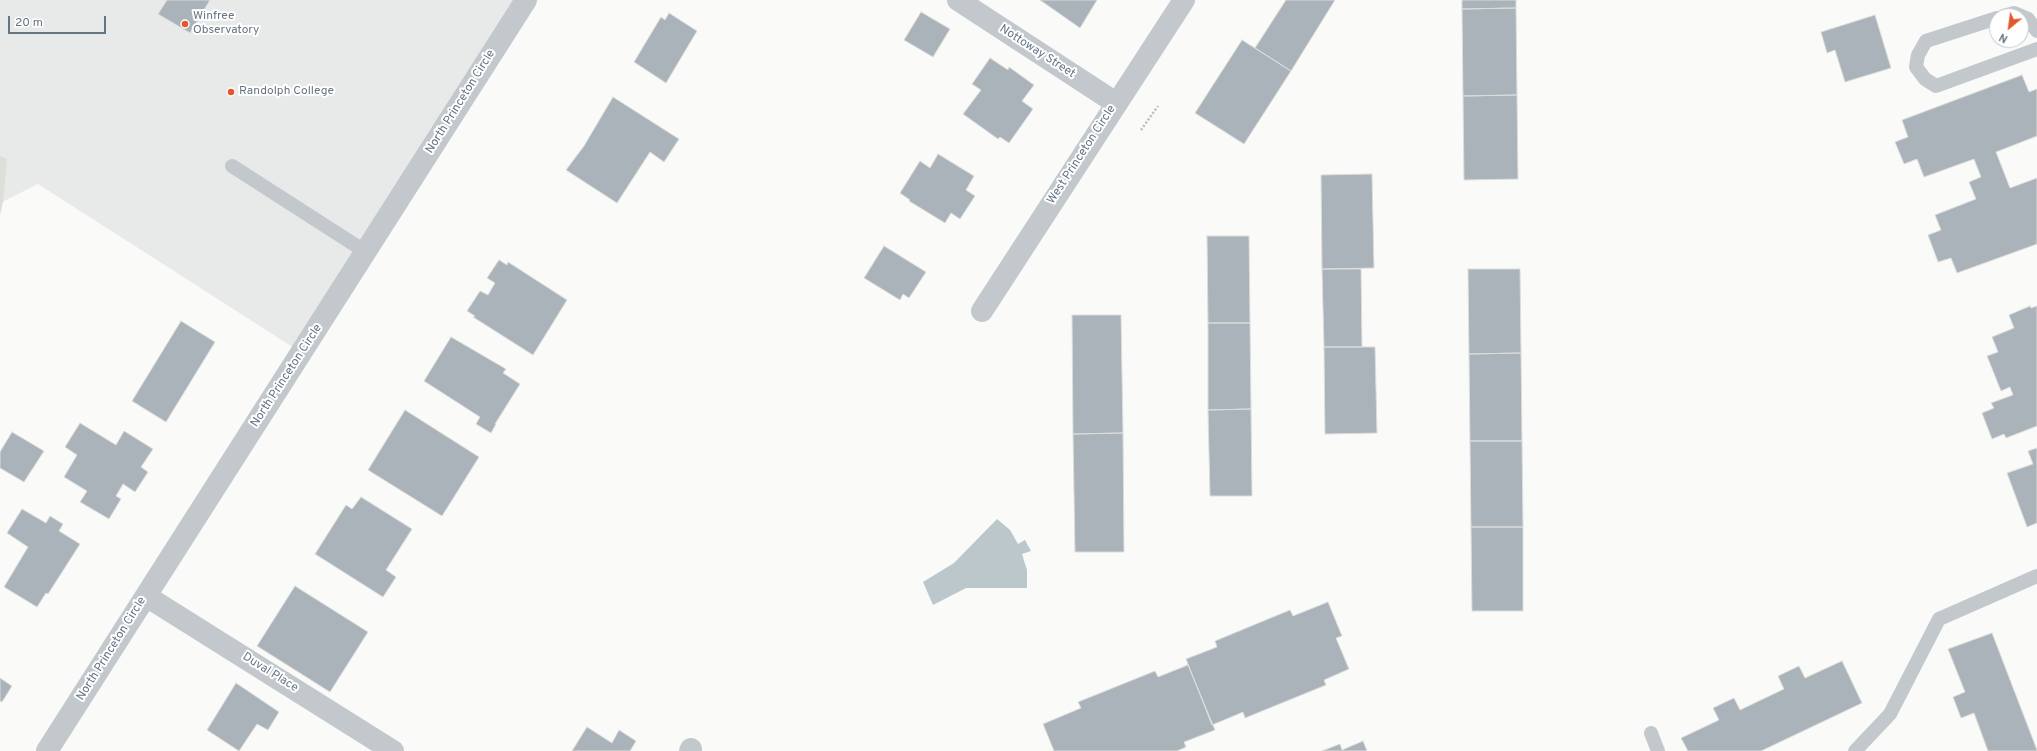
<!DOCTYPE html>
<style>
body{margin:0}
#map{position:relative;width:2037px;height:751px;overflow:hidden;background:#fafaf8;font-family:Overpass,sans-serif}
canvas{display:block}
.north{position:absolute;left:1989px;top:8px;width:40px;height:40px;box-sizing:border-box;background:#fff;border:1px solid #c1c8cd;border-radius:50%;rotate:209deg;font-size:11px;font-weight:700;line-height:16px;text-align:center;color:#657683}
.north::after{content:'';display:block;margin:auto;width:14px;height:18px;background:#e4572e;clip-path:polygon(50% 0,100% 100%,50% 72%,0 100%)}
.scale{position:absolute;left:8px;top:16px;width:98px;height:18px;box-sizing:border-box;border:2px solid #657683;border-top:0;padding-left:5px;font-size:12px;line-height:14px;white-space:nowrap;color:#657683;-webkit-text-stroke:3px #fff;paint-order:stroke}
</style>
<div id="map">
<canvas width="2037" height="751"></canvas>
<div class="north">N</div>
<div class="scale">20 m</div>
</div>
<script>
const c = document.querySelector('canvas').getContext('2d');
c.lineJoin = 'round';
function paint(path, color) { c.fillStyle = color; c.fill(path, 'evenodd'); }
const shape = rows => new Path2D(rows.map(r => 'M' + r).join(''));
function stroke(path, color, width, dash) { c.strokeStyle = color; c.lineWidth = width; c.lineCap = dash ? 'butt' : 'round'; c.setLineDash(dash || []); c.stroke(path); }
function write(font, color, halo, rows, align = 'center') {
  c.font = font + ' Overpass,sans-serif'; c.lineWidth = 4; c.setLineDash([]); c.textBaseline = 'middle'; c.strokeStyle = halo; c.fillStyle = color; for (const [text, x, y, turn = 0] of rows) {
    c.save(); c.translate(x, y); c.rotate((+turn || 0) * Math.PI / 180); c.textAlign = isNaN(turn) ? turn : align; if (halo) c.strokeText(text, 0, 0); c.fillText(text, 0, 0); c.restore();
  }
}
const built = shape([
 [0,0,519,0,302,353,38,184,0,203]
]);
const green = shape([
 [0,156,7,159,3,202,0,215]
]);
const water = shape([
 [997,519,1010,530,1018,544,1025,540,1031,551,1022,554,1027,570,1027,588,966,588,933,605,923,582,954,563]
]);
const building = shape([
 [167,0,210,0,190,33,158,14,167,0],
 [1040,0,1097,0,1080,28,1040,0],
 [1286,0,1335,0,1291,71,1255,48,1286,0],
 [1462,0,1516,0,1516,8,1462,9,1462,0],
 [1516,8,1517,95,1463,96,1462,9,1516,8],
 [921,12,950,29,933,57,904,40,921,12],
 [669,13,697,31,666,83,634,62,661,17,665,20,669,13],
 [1875,15,1891,68,1845,82,1835,50,1827,53,1821,32,1875,15],
 [1242,40,1291,71,1244,144,1195,113,1242,40],
 [990,58,1008,70,1009,67,1034,85,1022,101,1033,109,1009,143,1000,137,998,139,963,114,981,90,972,84,990,58],
 [2022,75,2029,92,2037,89,2037,136,1996,152,2010,188,2037,178,2037,244,1957,273,1951,258,1938,262,1928,235,1941,230,1935,215,1976,199,1969,182,1981,177,1974,159,1924,177,1917,159,1904,164,1895,142,1908,137,1902,120,2022,75],
 [1517,95,1518,179,1464,180,1463,96,1517,95],
 [613,97,679,139,664,162,650,152,617,203,566,170,584,146,613,97],
 [938,154,974,176,966,190,975,196,960,219,951,213,945,223,909,201,910,200,900,193,920,161,930,168,938,154],
 [1372,174,1374,268,1322,269,1321,175,1372,174],
 [1207,236,1249,236,1250,323,1208,323,1207,236],
 [884,246,926,272,909,298,903,294,900,300,864,278,884,246],
 [499,260,507,265,508,262,567,300,533,355,473,317,475,316,467,311,480,291,488,295,495,283,487,278,499,260],
 [1322,269,1361,269,1362,347,1324,347,1322,269],
 [1468,269,1520,269,1521,353,1469,354,1468,269],
 [2030,306,2031,308,2037,306,2037,426,2006,438,2004,434,1992,439,1982,413,1994,408,1991,403,2013,395,2010,387,2001,391,1987,356,1998,352,1992,337,2014,328,2009,315,2030,306],
 [1072,315,1121,315,1123,433,1073,434,1072,315],
 [181,321,215,342,166,422,132,401,181,321],
 [1208,323,1250,323,1251,409,1208,410,1208,323],
 [451,337,506,369,503,373,520,384,495,424,496,424,491,433,476,424,480,417,424,381,451,337],
 [1324,347,1375,347,1377,433,1325,434,1324,347],
 [1521,353,1522,441,1470,441,1469,354,1521,353],
 [1251,409,1252,496,1210,496,1208,410,1251,409],
 [405,410,479,457,442,516,368,470,405,410],
 [80,423,116,445,124,431,153,449,141,467,148,472,135,492,123,484,116,496,121,499,109,519,80,502,87,491,64,477,77,455,65,447,80,423],
 [12,432,44,451,24,482,0,468,0,452,12,432],
 [1123,433,1124,552,1075,552,1073,434,1123,433],
 [1470,441,1522,441,1523,527,1471,527,1470,441],
 [2037,448,2037,523,2027,527,2007,473,2033,464,2028,451,2037,448],
 [361,497,412,529,386,570,396,577,383,597,315,554,346,505,352,509,361,497],
 [22,509,46,523,50,516,63,524,59,531,80,544,48,594,46,593,37,607,4,587,28,547,7,533,22,509],
 [1471,527,1523,527,1523,611,1472,611,1471,527],
 [295,586,368,632,330,692,257,646,295,586],
 [1328,602,1342,636,1336,638,1349,669,1324,680,1326,685,1245,718,1243,712,1212,725,1186,659,1217,647,1215,641,1290,610,1293,616,1328,602],
 [1992,633,2037,750,2037,751,1988,751,1974,713,1961,718,1953,697,1965,692,1948,649,1992,633],
 [1842,661,1862,703,1761,751,1688,751,1681,738,1719,720,1713,708,1734,698,1740,710,1784,689,1778,676,1799,666,1805,678,1842,661],
 [1188,665,1215,730,1184,742,1186,747,1177,751,1054,751,1043,724,1081,708,1078,702,1155,671,1158,677,1188,665],
 [0,678,12,686,2,702,0,701,0,678],
 [236,683,279,712,268,730,257,724,239,751,207,730,236,683],
 [587,727,612,743,619,730,636,741,630,751,572,751,587,727],
 [1363,741,1367,751,1322,751,1340,744,1342,750,1363,741]
]);
const path = shape([
 [1141,130,1158,106]
]);
const lane = shape([
 [2004,16,2014,13,2028,19,2037,31],
 [1997,18,1926,41,1918,55,1916,67,1925,79,1936,86,2037,49],
 [232,166,366,252],
 [1651,733,1658,751],
 [1855,751,1890,714,1939,619,2037,576]
]);
const street = shape([
 [958,0,1116,103],
 [982,311,1184,0],
 [146,596,393,751],
 [47,751,526,0],
 [690,751,691,749]
]);
const markers = [
 [185,24,4,"#e4572e"],
 [231,92,4,"#e4572e"]
];
const poiNames = [
 ["Winfree",193,17],
 ["Observatory",193,31],
 ["Randolph College",239,92]
];
const streetNames = [
 ["Nottoway Street",1037,52,33],
 ["North Princeton Circle",461,102,-58],
 ["West Princeton Circle",1082,155,-57],
 ["North Princeton Circle",287,376,-57],
 ["North Princeton Circle",112,649,-58],
 ["Duval Place",270,673,32]
];
paint(built, '#e8e9e9');
paint(green, '#dadfd7');
paint(water, '#bbc7cb');
paint(building, '#aab3b9');
stroke(building, '#dcdcda', 1);
stroke(path, '#bbbfc2', 2.5, [2, 2]);
stroke(lane, '#c3c8cc', 14);
stroke(street, '#c3c8cc', 22);
for (const [x, y, r, color] of markers) { const dot = new Path2D(); dot.arc(x, y, r, 0, 2 * Math.PI); c.fillStyle = color; c.fill(dot); stroke(dot, '#fff', 1.5); }
write('12px', '#657683', '#fff', poiNames, 'left');
write('12px', '#657683', '#fff', streetNames);
</script>
